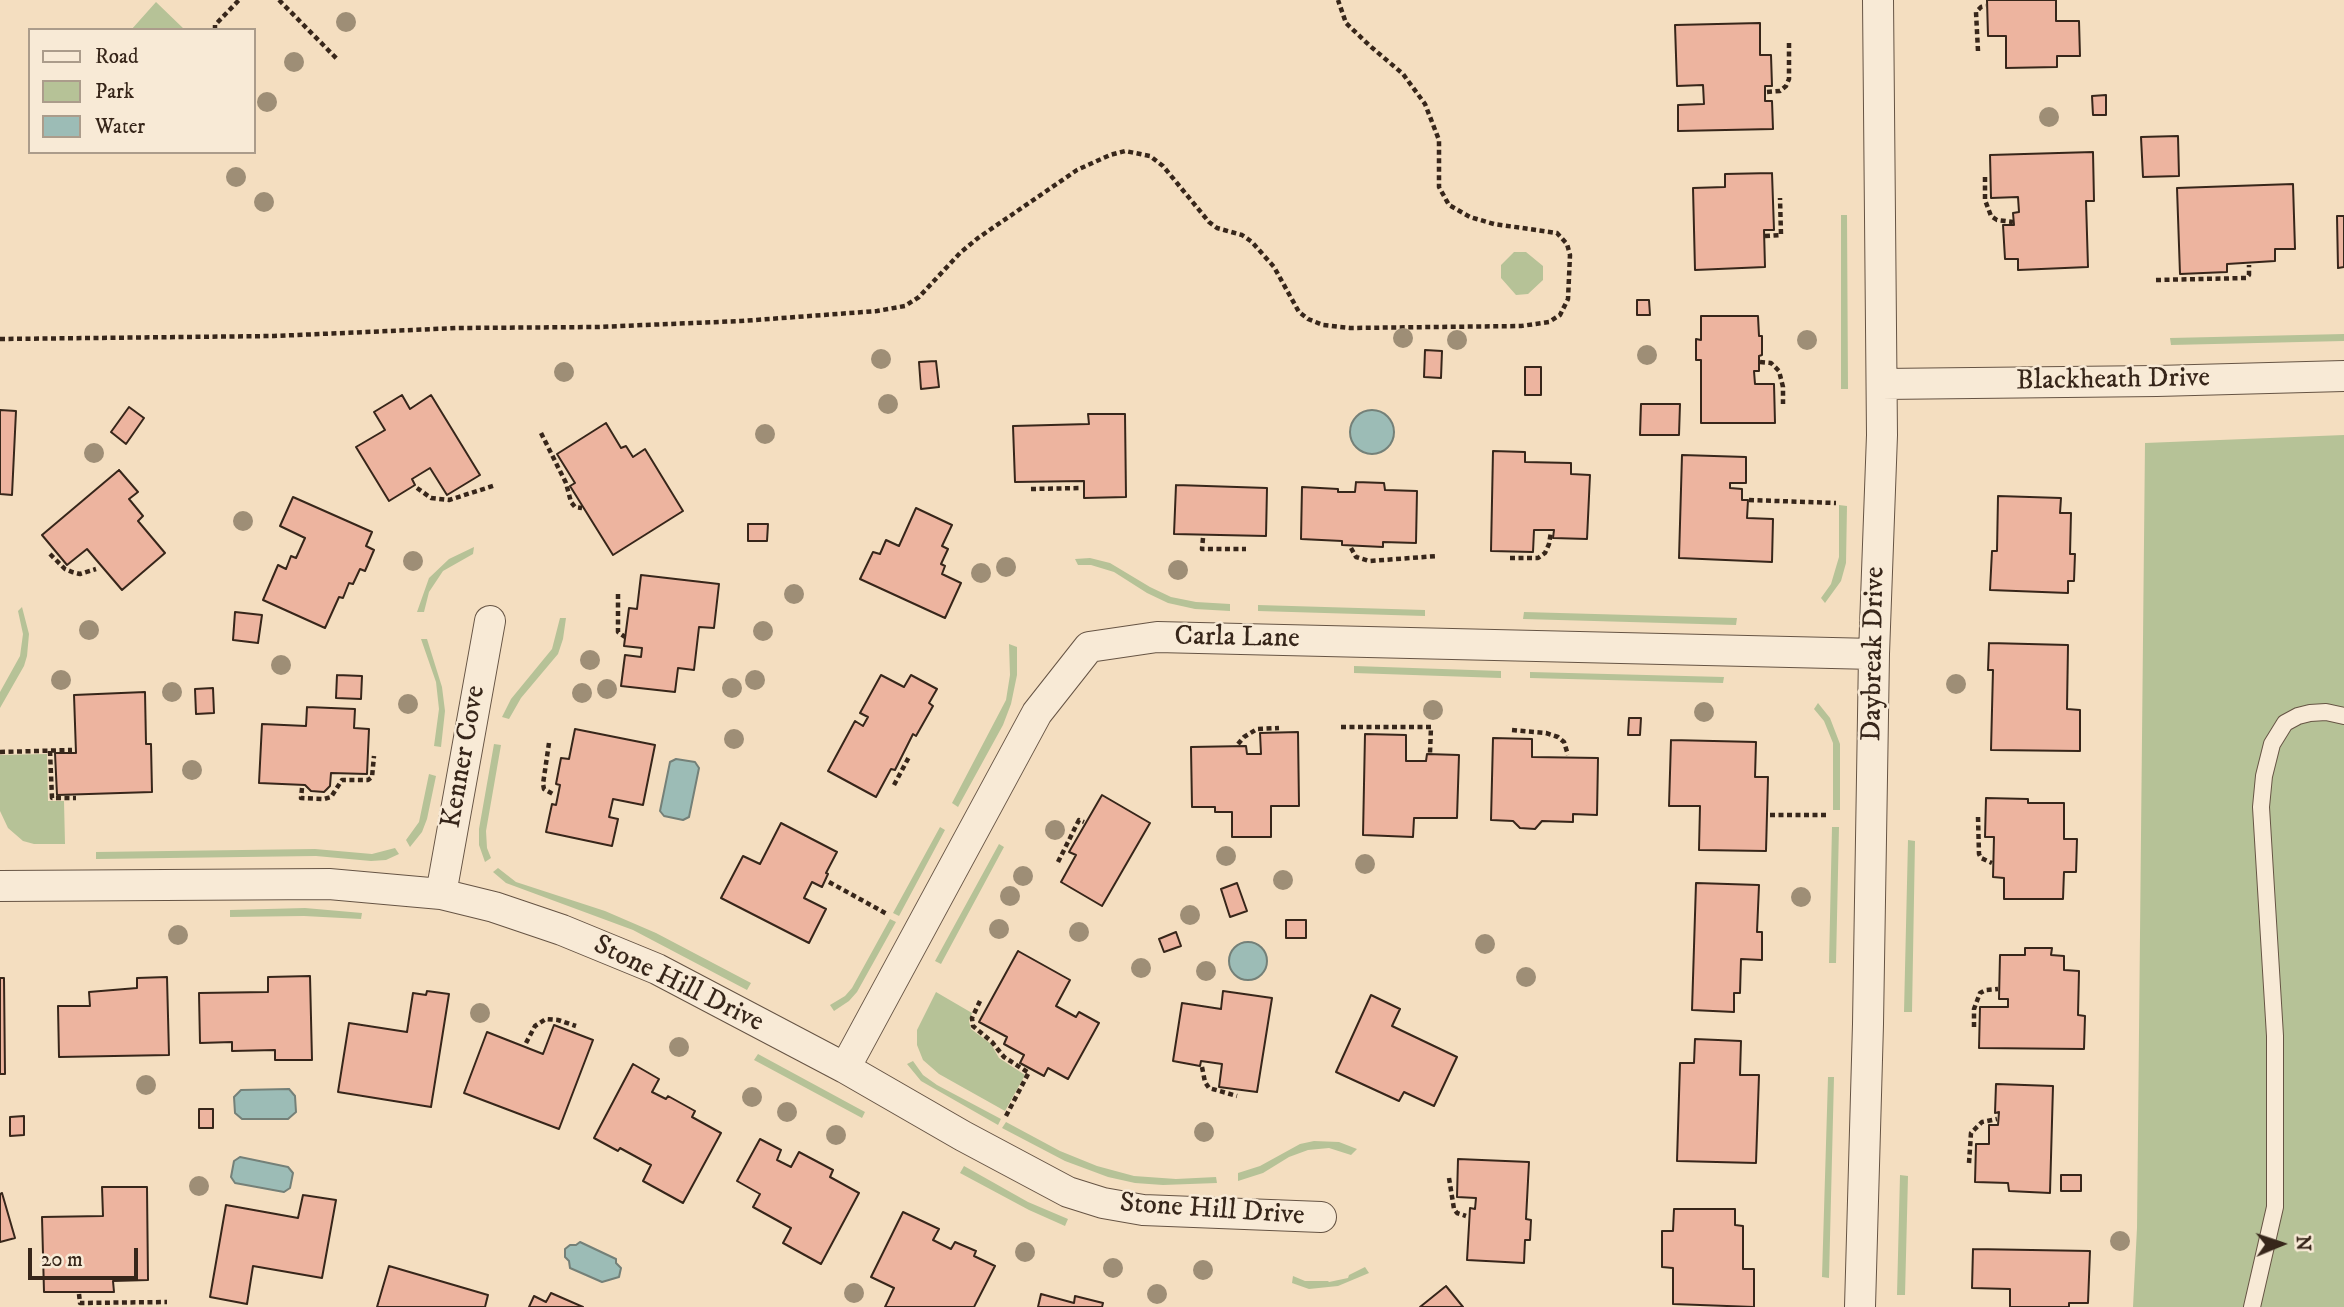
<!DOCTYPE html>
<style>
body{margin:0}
#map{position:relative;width:2344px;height:1307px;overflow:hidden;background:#f4dec0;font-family:"IM FELL DW Pica",serif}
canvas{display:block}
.legend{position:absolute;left:28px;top:28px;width:228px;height:126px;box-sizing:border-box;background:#f8ead6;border:2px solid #ab9c8b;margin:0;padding:9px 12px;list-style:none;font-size:21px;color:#37261a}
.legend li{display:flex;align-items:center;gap:14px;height:35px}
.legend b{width:35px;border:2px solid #ab9c8b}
.north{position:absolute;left:2246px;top:1209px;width:70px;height:70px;-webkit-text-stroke:5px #f8ead6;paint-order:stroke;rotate:88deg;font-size:19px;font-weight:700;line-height:28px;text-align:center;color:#37261a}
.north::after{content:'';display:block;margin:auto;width:24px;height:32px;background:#37261a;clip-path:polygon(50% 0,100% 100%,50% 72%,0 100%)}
.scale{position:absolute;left:28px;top:1248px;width:110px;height:32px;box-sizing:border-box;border:4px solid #37261a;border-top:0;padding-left:9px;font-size:21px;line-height:24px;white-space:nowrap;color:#37261a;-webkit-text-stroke:5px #f8ead6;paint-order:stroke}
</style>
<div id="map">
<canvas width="2344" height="1307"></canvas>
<ul class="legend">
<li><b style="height:9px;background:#f8ead6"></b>Road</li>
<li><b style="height:19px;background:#b6c297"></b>Park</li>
<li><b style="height:19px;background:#9cbcb6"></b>Water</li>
</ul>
<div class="north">N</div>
<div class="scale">20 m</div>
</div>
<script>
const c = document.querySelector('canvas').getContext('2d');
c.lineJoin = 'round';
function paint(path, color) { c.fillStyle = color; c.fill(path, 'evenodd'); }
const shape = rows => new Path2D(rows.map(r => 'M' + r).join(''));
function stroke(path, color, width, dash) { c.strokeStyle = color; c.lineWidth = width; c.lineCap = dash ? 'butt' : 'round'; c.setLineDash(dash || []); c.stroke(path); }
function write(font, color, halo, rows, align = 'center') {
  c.font = font + ' "IM FELL DW Pica",serif'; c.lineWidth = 5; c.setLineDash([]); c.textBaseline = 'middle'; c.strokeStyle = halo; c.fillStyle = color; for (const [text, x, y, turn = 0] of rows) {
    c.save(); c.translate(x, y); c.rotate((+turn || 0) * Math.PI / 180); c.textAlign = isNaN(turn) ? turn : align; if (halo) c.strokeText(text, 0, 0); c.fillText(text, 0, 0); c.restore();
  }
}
const green = shape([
 [156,2,185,30,131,30],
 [1841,215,1847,215,1848,389,1841,389],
 [1514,252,1526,252,1543,266,1543,280,1528,294,1516,295,1501,278,1501,265],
 [2344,334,2344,341,2171,345,2170,338],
 [2344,435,2344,1307,2133,1307,2137,1228,2145,443],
 [1839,505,1847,506,1846,563,1841,581,1825,603,1821,598,1831,584,1839,557],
 [474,547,473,554,443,571,429,592,424,612,417,612,429,578,449,559],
 [1090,558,1110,563,1150,587,1171,597,1196,602,1230,604,1230,611,1195,609,1168,603,1147,593,1114,572,1091,565,1078,565,1075,559],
 [1258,605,1425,610,1425,616,1258,611],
 [22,607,29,634,27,656,24,666,0,708,0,692,20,656,23,634,18,611],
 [1524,612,1737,618,1736,625,1523,619],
 [560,618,566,618,563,639,558,654,521,698,509,719,502,717,511,699,552,649],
 [421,639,427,639,442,687,445,711,441,747,434,746,439,709,436,682],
 [1009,644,1017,647,1017,675,1011,704,1003,725,958,807,952,803,1006,700,1010,675],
 [1354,666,1501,671,1501,678,1354,673],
 [1530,672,1724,677,1723,683,1530,678],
 [1818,703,1830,718,1840,744,1840,810,1833,810,1833,743,1824,721,1814,709],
 [494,744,501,745,486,831,487,848,491,858,485,862,479,845,479,829],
 [47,754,48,801,64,801,65,844,34,844,23,841,8,828,0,811,0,755],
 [429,774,436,776,427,819,422,832,410,847,406,840,419,822],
 [940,827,945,830,899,916,893,913],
 [1832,827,1839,827,1836,963,1829,963],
 [1908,840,1915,841,1912,1012,1904,1012],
 [999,844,1004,847,941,964,935,961],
 [395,848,399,854,386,860,371,861,316,856,96,859,96,852,315,849,372,854],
 [498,868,516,882,605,911,656,933,751,983,747,990,633,930,506,883,493,872],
 [305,908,362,913,361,919,304,916,230,917,230,910],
 [890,919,896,922,857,992,849,1001,834,1011,830,1005,845,996,852,988],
 [936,992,972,1013,969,1021,971,1029,991,1044,999,1058,1025,1075,1005,1111,939,1074,923,1060,917,1045,917,1030],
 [758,1054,865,1112,862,1118,754,1060],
 [913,1061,923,1075,937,1085,1001,1119,998,1125,921,1081,907,1064],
 [1828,1077,1834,1077,1829,1278,1822,1277],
 [1006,1122,1060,1151,1097,1166,1134,1176,1176,1179,1216,1177,1217,1183,1163,1185,1135,1183,1108,1177,1065,1161,1002,1128],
 [1314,1141,1339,1142,1357,1149,1351,1155,1329,1148,1308,1150,1289,1157,1263,1173,1238,1181,1238,1173,1260,1166,1300,1144],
 [964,1166,1028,1202,1068,1219,1065,1226,1029,1210,960,1173],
 [1900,1175,1908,1176,1905,1295,1897,1295],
 [1365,1267,1369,1273,1338,1286,1309,1289,1292,1283,1293,1276,1305,1281,1328,1281,1329,1282,1348,1278,1349,1275]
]);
const water = shape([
 '1350 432a22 22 0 1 1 44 0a22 22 0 1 1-44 0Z',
 [676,759,695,762,699,768,689,817,683,820,664,816,660,811,670,762,676,759],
 '1229 961a19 19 0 1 1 38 0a19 19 0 1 1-38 0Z',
 [289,1089,295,1096,296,1112,288,1119,242,1119,235,1113,234,1097,241,1090,289,1089],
 [240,1157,288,1167,293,1173,290,1188,284,1192,235,1183,231,1177,234,1161,240,1157],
 [580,1242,616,1259,616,1263,621,1268,619,1277,602,1282,570,1268,569,1261,565,1257,565,1249,570,1245,576,1245,580,1242]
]);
const building = shape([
 [1987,0,2056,0,2056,21,2079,21,2080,56,2057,56,2057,67,2006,68,2006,36,1988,36,1987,0],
 [1760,23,1760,55,1771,55,1772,86,1765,86,1765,101,1772,101,1773,129,1678,131,1678,105,1704,104,1703,85,1677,86,1675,25,1760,23],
 [2106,95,2106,115,2093,115,2092,96,2106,95],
 [2178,136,2179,176,2143,177,2141,137,2178,136],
 [2093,152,2094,201,2086,201,2088,267,2018,270,2018,259,2005,259,2003,225,2014,225,2013,213,2019,212,2018,197,1991,198,1990,155,2093,152],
 [1772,173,1774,230,1764,230,1765,267,1695,270,1693,188,1725,187,1725,174,1772,173],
 [2293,184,2295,249,2275,249,2275,261,2227,264,2227,272,2180,274,2177,188,2293,184],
 [2337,216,2344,216,2344,267,2338,268,2337,216],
 [1637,300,1649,300,1650,315,1637,315,1637,300],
 [1701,316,1758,316,1759,336,1762,336,1762,355,1759,356,1759,371,1754,371,1755,384,1774,384,1775,423,1701,423,1701,360,1696,360,1696,339,1701,340,1701,316],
 [1425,350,1442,351,1441,378,1424,377,1425,350],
 [936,361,939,387,921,389,919,362,936,361],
 [1525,367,1541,367,1541,395,1525,395,1525,367],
 [402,395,410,409,431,395,480,475,447,495,430,468,412,479,415,485,389,501,356,447,385,430,374,412,402,395],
 [1641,404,1680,404,1679,435,1640,435,1641,404],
 [129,407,144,418,126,444,111,432,129,407],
 [0,410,16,411,12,495,0,494,0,410],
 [1088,414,1125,414,1126,497,1084,498,1084,481,1015,482,1013,426,1089,424,1088,414],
 [606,423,621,448,626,446,633,457,645,449,683,511,613,555,570,486,575,483,557,454,606,423],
 [1493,451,1525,452,1525,462,1571,463,1571,474,1590,475,1587,539,1553,538,1554,530,1534,530,1533,552,1491,551,1493,451],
 [1682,455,1746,457,1746,483,1730,483,1730,488,1742,489,1742,500,1748,500,1747,518,1773,519,1772,562,1679,558,1682,455],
 [119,470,138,492,129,499,143,516,138,521,165,553,122,590,87,549,67,565,42,535,119,470],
 [1356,482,1384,483,1385,490,1417,491,1416,543,1383,542,1383,547,1342,545,1342,541,1301,539,1302,487,1338,489,1338,492,1355,492,1356,482],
 [1176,485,1267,488,1266,536,1174,534,1176,485],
 [1998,496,2061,498,2060,513,2071,513,2070,554,2075,554,2074,581,2068,581,2068,593,1990,590,1992,551,1997,551,1998,496],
 [293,497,372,532,366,546,374,550,365,571,360,569,353,584,349,583,343,598,339,597,325,628,263,600,278,565,286,569,291,556,296,558,305,538,280,526,293,497],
 [916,508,952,525,942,546,948,549,941,564,945,566,942,574,961,583,945,618,860,579,873,552,880,554,886,540,899,546,916,508],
 [748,524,768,524,767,541,748,541,748,524],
 [641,575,719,584,714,628,699,627,694,670,678,668,675,692,621,686,625,655,641,657,642,648,624,646,629,608,637,609,641,575],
 [235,612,262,615,258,643,233,640,235,612],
 [1989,643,2068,645,2067,709,2080,710,2080,751,1991,750,1993,670,1988,670,1989,643],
 [337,675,362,676,361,699,336,698,337,675],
 [881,675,904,687,911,675,937,689,929,703,933,706,916,736,913,734,895,770,891,769,876,797,828,771,855,721,863,726,868,717,860,713,881,675],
 [213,688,214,713,196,714,195,689,213,688],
 [145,692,146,744,151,744,152,792,57,795,55,753,76,753,74,695,145,692],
 [307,707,355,709,354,728,369,729,367,774,331,773,330,786,324,792,311,791,305,785,259,783,262,724,306,726,307,707],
 [1629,718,1641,718,1640,735,1628,735,1629,718],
 [575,729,655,745,643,805,613,799,609,817,618,819,612,846,546,832,552,804,556,805,560,785,556,784,561,758,569,759,575,729],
 [1298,732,1299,806,1271,806,1271,837,1232,837,1232,812,1215,812,1215,807,1192,807,1191,747,1246,746,1247,754,1261,754,1260,733,1298,732],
 [1365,734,1406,735,1406,761,1426,761,1427,754,1459,755,1457,818,1414,818,1413,837,1363,835,1365,734],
 [1493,738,1532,739,1532,757,1598,758,1597,815,1573,814,1573,822,1542,821,1535,829,1520,828,1513,821,1491,820,1493,738],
 [1671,740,1756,742,1755,777,1768,777,1766,851,1699,850,1700,806,1669,806,1671,740],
 [1102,795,1150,823,1102,906,1061,882,1076,855,1069,852,1102,795],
 [1986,798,2028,799,2028,803,2064,803,2064,839,2077,839,2076,872,2064,872,2063,899,2004,899,2004,878,1993,877,1994,837,1985,837,1986,798],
 [781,823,837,852,826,873,828,874,822,887,812,882,804,898,826,909,809,943,721,898,743,856,760,864,781,823],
 [1237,883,1247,911,1230,917,1221,889,1237,883],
 [1696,883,1759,885,1757,932,1762,932,1762,960,1741,959,1740,993,1734,993,1734,1012,1692,1010,1696,883],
 [1286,920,1306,920,1306,938,1286,938,1286,920],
 [1176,932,1181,946,1164,952,1159,939,1176,932],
 [2025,948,2052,948,2051,955,2064,956,2064,970,2079,971,2078,1015,2085,1016,2084,1049,1979,1048,1980,1007,2008,1007,2008,999,1999,999,2000,955,2025,955,2025,948],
 [1018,951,1070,980,1056,1006,1076,1017,1079,1012,1099,1023,1068,1079,1048,1068,1044,1076,1020,1063,1024,1055,1004,1044,1007,1037,979,1022,1018,951],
 [310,976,312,1060,275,1060,275,1050,232,1051,232,1042,200,1043,199,993,268,992,268,977,310,976],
 [167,977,169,1055,59,1057,58,1006,90,1006,89,992,137,988,137,978,167,977],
 [0,978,4,978,5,1074,0,1074,0,978],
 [427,991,449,994,431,1107,338,1092,349,1023,407,1032,413,993,426,995,427,991],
 [1223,991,1272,998,1257,1092,1219,1087,1222,1064,1201,1061,1200,1066,1173,1061,1182,1003,1221,1009,1223,991],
 [1371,995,1400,1009,1392,1026,1457,1057,1434,1106,1404,1092,1399,1101,1336,1072,1371,995],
 [554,1025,593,1040,559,1129,464,1093,487,1032,543,1054,554,1025],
 [1695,1039,1741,1041,1740,1075,1759,1075,1756,1163,1677,1161,1680,1063,1694,1063,1695,1039],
 [633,1064,659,1079,652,1092,666,1099,668,1096,695,1111,692,1117,721,1133,683,1203,643,1181,651,1165,620,1148,618,1151,594,1138,633,1064],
 [1996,1084,2053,1086,2050,1193,2009,1191,2008,1183,1975,1182,1976,1144,1989,1144,1989,1125,1998,1125,1999,1112,1995,1113,1996,1084],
 [199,1109,213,1109,213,1128,199,1128,199,1109],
 [24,1116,24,1135,10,1136,10,1117,24,1116],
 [760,1139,781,1150,777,1160,791,1167,799,1152,833,1170,830,1177,859,1193,821,1264,783,1243,791,1228,753,1207,760,1194,737,1181,760,1139],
 [1458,1159,1529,1162,1526,1219,1531,1220,1530,1240,1525,1240,1524,1263,1467,1260,1470,1208,1475,1209,1476,1198,1457,1197,1458,1159],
 [2061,1175,2081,1175,2081,1191,2061,1191,2061,1175],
 [102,1187,147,1187,148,1280,113,1281,114,1292,44,1292,42,1217,103,1216,102,1187],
 [2,1193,15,1238,0,1242,0,1194,2,1193],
 [303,1195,336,1200,322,1278,253,1266,247,1304,210,1297,226,1205,298,1218,303,1195],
 [1674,1209,1735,1209,1735,1225,1743,1226,1743,1269,1754,1269,1754,1307,1673,1304,1673,1268,1662,1267,1662,1231,1673,1231,1674,1209],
 [903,1212,939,1229,933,1240,951,1249,955,1242,976,1251,974,1256,995,1266,974,1307,885,1307,894,1288,871,1277,903,1212],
 [1973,1249,2090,1251,2088,1303,2069,1303,2069,1307,2010,1307,2010,1289,1972,1288,1973,1249],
 [389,1266,488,1295,485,1307,377,1307,389,1266],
 [1446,1286,1463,1307,1420,1307,1446,1286],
 [551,1293,583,1307,529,1307,534,1296,546,1302,551,1293],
 [1041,1294,1074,1303,1075,1296,1103,1303,1102,1307,1038,1307,1041,1294]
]);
const path = shape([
 [279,0,338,60],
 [215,30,215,25,239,0],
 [1978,51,1976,12,1981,7,1986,6],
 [1767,92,1780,91,1786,86,1789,79,1789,41],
 [1985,177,1985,200,1991,216,1997,220,2013,222],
 [1765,236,1781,235,1780,198],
 [2156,280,2246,278,2249,275,2249,265],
 [0,339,274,336,458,328,597,327,741,321,877,311,905,306,919,297,960,253,978,238,1077,170,1110,155,1125,151,1150,156,1163,166,1209,222,1217,228,1242,235,1252,242,1274,267,1299,312,1308,319,1323,325,1350,328,1521,326,1549,322,1560,315,1568,299,1570,255,1567,244,1557,233,1494,224,1470,217,1449,205,1439,187,1439,140,1425,104,1403,74,1370,46,1346,23,1338,0],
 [1760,362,1771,363,1779,371,1783,387,1783,404],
 [541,433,566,483,571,502,575,507,582,508],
 [417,488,431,498,449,500,496,485],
 [1031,489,1082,488],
 [1749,500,1836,503],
 [1203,538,1202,549,1246,549],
 [1351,548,1356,557,1369,561,1437,556],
 [50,554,65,569,72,572,80,574,96,569],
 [1510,558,1538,558,1545,553,1549,544,1551,532],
 [618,594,618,632,625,637],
 [1341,727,1431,727,1430,753],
 [1512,730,1546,733,1558,737,1564,742,1568,755],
 [549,743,543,784,544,789,553,794],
 [1238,744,1244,737,1257,729,1279,728],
 [50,751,52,798,76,798],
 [0,752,72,750],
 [894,785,910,755],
 [302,788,301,798,324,799,331,797,342,780,368,780,372,777,374,756],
 [1770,815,1828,815],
 [1978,817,1979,854,1981,858,1992,863],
 [1058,862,1079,820,1084,822],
 [829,882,887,914],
 [980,1001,972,1018,973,1026,992,1042,1004,1057,1029,1073],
 [1974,1027,1974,1009,1980,993,1986,990,1998,989],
 [526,1043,535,1026,546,1019,558,1020,576,1026],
 [1202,1067,1205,1082,1209,1088,1237,1096],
 [1006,1116,1029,1072],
 [1969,1163,1971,1133,1982,1122,1997,1119],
 [1449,1178,1454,1209,1457,1213,1466,1216],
 [79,1294,80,1303,167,1302]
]);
const service = shape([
 [2252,1307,2275,1207,2275,1036,2261,807,2264,776,2272,744,2285,723,2298,716,2310,713,2326,712,2344,716]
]);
const minor = shape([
 [1882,384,2157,381,2344,376],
 [0,886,329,884,441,894,494,907,562,930,657,969,845,1068,963,1136,1068,1192,1103,1203,1143,1210,1321,1217],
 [441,894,490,621],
 [845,1068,1037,713,1089,647,1157,637,1874,654],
 [1860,1307,1868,1024,1874,654,1882,435,1878,0]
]);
const trees = [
 [346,22],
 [294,62],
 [267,102],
 [2049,117],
 [236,177],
 [264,202],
 [1403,338],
 [1457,340],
 [1807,340],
 [1647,355],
 [881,359],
 [564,372],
 [888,404],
 [765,434],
 [94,453],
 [243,521],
 [413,561],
 [1006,567],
 [1178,570],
 [981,573],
 [794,594],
 [89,630],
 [763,631],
 [590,660],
 [281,665],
 [61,680],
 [755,680],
 [1956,684],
 [732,688],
 [607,689],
 [172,692],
 [582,693],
 [408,704],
 [1433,710],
 [1704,712],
 [734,739],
 [192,770],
 [1055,830],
 [1226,856],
 [1365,864],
 [1023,876],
 [1283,880],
 [1010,896],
 [1801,897],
 [1190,915],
 [999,929],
 [1079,932],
 [178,935],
 [1485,944],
 [1141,968],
 [1206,971],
 [1526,977],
 [480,1013],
 [679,1047],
 [146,1085],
 [752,1097],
 [787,1112],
 [1204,1132],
 [836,1135],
 [199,1186],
 [2120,1241],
 [1025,1252],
 [1113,1268],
 [1203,1270],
 [854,1293],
 [1157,1294]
];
const streetNames = [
 ["Blackheath Drive",2113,381,-1],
 ["Carla Lane",1237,639,1],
 ["Daybreak Drive",1875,654,-89],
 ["Kenner Cove",465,757,-80],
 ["Stone Hill Drive",678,985,26],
 ["Stone Hill Drive",1212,1211,4]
];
paint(green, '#b6c297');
paint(water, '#9cbcb6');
stroke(water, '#748078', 2);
paint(building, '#edb49f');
stroke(building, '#37261a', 2);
stroke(service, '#665444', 18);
stroke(minor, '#665444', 32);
stroke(path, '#37261a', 4.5, [5, 3.5]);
stroke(service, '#f8ead6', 16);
stroke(minor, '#f8ead6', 30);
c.fillStyle = '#9e8e76';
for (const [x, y] of trees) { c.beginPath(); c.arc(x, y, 10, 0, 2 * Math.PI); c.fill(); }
write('28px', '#37261a', '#f8ead6', streetNames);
</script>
